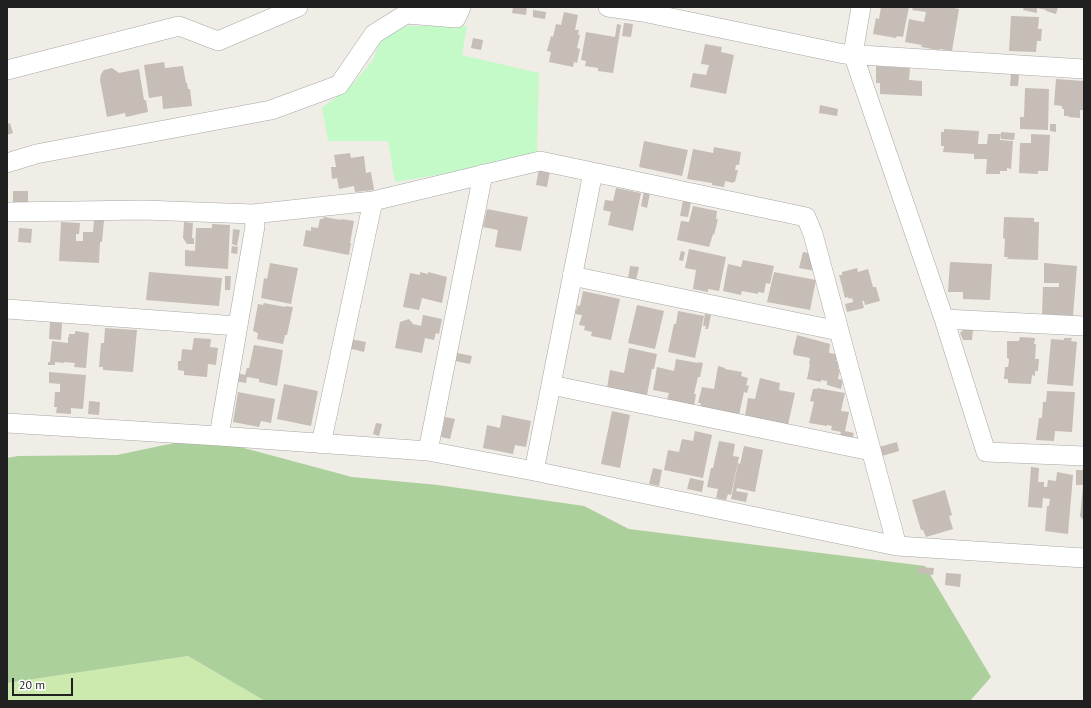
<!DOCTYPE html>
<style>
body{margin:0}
#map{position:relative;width:1091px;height:708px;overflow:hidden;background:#f0ede6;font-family:"PT Sans",sans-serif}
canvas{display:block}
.frame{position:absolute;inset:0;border:8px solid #202020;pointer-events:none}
.scale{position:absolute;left:12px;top:678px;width:61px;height:18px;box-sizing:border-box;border:2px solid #202020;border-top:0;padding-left:5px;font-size:12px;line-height:14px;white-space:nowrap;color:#202020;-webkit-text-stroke:3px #fff;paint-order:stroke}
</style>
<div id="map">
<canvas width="1091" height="708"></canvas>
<div class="frame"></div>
<div class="scale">20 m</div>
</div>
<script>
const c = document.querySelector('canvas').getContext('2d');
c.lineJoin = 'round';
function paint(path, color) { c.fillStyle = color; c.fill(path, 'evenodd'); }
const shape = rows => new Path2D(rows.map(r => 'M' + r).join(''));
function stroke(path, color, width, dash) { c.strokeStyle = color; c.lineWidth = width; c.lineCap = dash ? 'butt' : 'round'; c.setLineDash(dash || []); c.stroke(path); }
const grass = shape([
 [188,656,265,701,7,701,7,683]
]);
const forest = shape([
 [203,437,352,477,438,485,584,506,629,529,925,566,991,677,970,701,265,701,188,656,7,683,7,458,18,456,117,455]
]);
const park = shape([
 [402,26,467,26,462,55,539,73,537,152,478,168,395,182,388,141,328,141,322,108,350,87,373,60,380,41]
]);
const building = shape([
 [513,7,527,8,526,15,512,13],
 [881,7,909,7,903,37,897,36,896,38,873,34,876,18,879,19],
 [913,7,948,7,959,9,952,51,940,49,939,50,921,47,922,45,905,42,909,19,924,22,926,12,912,10],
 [1024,7,1058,7,1056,14,1046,11,1046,10,1037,8,1037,13,1023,10],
 [533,10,546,12,545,19,533,17],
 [564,12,578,15,575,30,579,30,578,35,580,35,577,48,580,49,577,63,574,62,573,67,549,62,551,52,547,51,551,36,553,37,556,24,561,25],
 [1011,16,1039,17,1038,29,1042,29,1041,41,1037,41,1036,52,1009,51],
 [624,23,633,24,631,37,622,36],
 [617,24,621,25,613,73,598,71,598,68,585,66,586,61,581,60,586,32,615,37],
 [473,38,483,40,481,50,471,48],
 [705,44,722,47,721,52,734,55,726,94,690,87,693,73,706,75,709,65,701,64],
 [164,62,165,68,183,66,186,83,187,83,188,89,190,89,192,106,163,109,162,96,149,98,144,65],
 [876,66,910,68,909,80,922,81,922,96,880,94,880,83,876,83],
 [112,68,119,73,139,69,144,100,146,100,148,112,126,117,125,113,107,117,100,80,101,74,104,70],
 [1011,74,1019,75,1018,86,1010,86],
 [1056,79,1084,81,1084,110,1080,110,1080,118,1068,117,1069,116,1064,116,1064,109,1062,109,1062,106,1054,105],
 [1025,88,1049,89,1048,130,1020,129,1020,117,1024,117],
 [820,105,838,109,837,116,819,113],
 [10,123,13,133,7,135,7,124],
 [1050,124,1056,124,1056,132,1050,131],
 [944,129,979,131,978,144,987,144,988,134,1001,134,1000,140,1013,141,1011,169,1007,168,1007,171,1000,171,1000,174,986,174,987,159,974,159,974,154,943,152,944,146,941,146,941,132,944,132],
 [1001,132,1015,133,1014,140,1001,139],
 [1031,134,1050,135,1048,171,1038,171,1038,174,1019,173,1020,143,1031,143],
 [644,141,688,150,682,176,639,167],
 [714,147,741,152,739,165,736,165,735,170,738,170,735,182,733,182,733,183,725,181,724,187,712,185,712,183,687,179,693,149,713,153],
 [350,153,351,158,364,156,366,173,371,172,374,190,355,192,354,186,339,189,337,178,332,179,331,167,336,167,334,155],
 [539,169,550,171,547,187,536,185],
 [616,188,641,193,633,231,608,225,611,212,603,210,605,200,613,201],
 [13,191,28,191,28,202,13,203],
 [644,191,650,193,647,208,641,206],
 [683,200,691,202,688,217,680,216],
 [693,206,717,211,716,219,718,219,714,235,713,234,709,247,677,240,681,221,689,222],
 [487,209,528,217,521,251,495,247,498,230,483,227],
 [324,217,341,220,341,219,354,221,350,243,351,243,349,255,303,246,306,230,311,231,311,227,318,228,320,219,323,219],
 [1004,217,1034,218,1034,222,1039,222,1038,260,1007,259,1008,257,1004,257,1005,238,1003,239],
 [94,219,104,220,102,242,100,242,99,263,59,261,61,222,80,223,79,234,76,234,76,241,83,241,83,232,93,232],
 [184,222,193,223,192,238,194,238,194,244,187,244,183,238],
 [212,224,230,225,228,269,185,266,185,250,195,251,196,228,212,228],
 [19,228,32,229,31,243,18,242],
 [233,229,240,230,237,246,232,244],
 [232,246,238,247,237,254,231,253],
 [689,249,726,257,719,291,708,289,708,292,693,289,696,270,685,268],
 [681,251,685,252,683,261,679,260],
 [803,252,809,253,815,271,799,268],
 [743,260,774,266,770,284,766,283,764,293,758,292,758,294,742,291,741,295,723,291,728,264,741,267],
 [950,262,992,264,990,300,963,299,963,292,948,292],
 [270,263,298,268,291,304,261,298,264,278,267,279],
 [1044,263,1077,266,1073,316,1042,314,1043,287,1059,287,1059,283,1044,283],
 [630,266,639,267,636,280,628,279],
 [857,268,858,272,868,269,873,287,876,287,880,301,865,305,864,301,862,301,864,308,847,312,845,304,853,302,852,298,849,299,848,297,845,298,839,275,842,275,842,272],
 [149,272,222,278,219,306,146,300],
 [420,272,428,274,428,272,447,277,442,303,422,298,419,310,403,307,410,273,420,275],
 [774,272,816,280,810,310,767,302],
 [225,276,231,276,230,290,225,290],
 [583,291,620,299,611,340,591,336,592,332,584,330,585,326,579,325,582,315,575,314,578,305,580,306],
 [264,303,285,307,285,306,293,307,287,335,285,335,283,344,257,339,258,333,253,331,258,304,263,305],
 [637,305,664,311,655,349,628,343],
 [678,311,704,316,695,358,668,352,674,324,676,324],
 [705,314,711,315,708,329,705,329,706,326,703,326],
 [423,315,442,319,439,334,436,333,434,340,425,338,422,353,395,348,400,322,409,319,413,324,421,326],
 [50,322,62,323,61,340,49,339],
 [105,328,137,330,133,372,103,370,103,367,99,367,101,343,104,343],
 [963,330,973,330,972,340,963,340,960,333],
 [75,331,89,333,86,368,74,367,75,363,64,362,64,363,55,362,55,365,48,365,48,362,50,362,52,341,68,343,68,337,69,337,69,334,75,334],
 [797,335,830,344,829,353,837,354,836,361,840,362,838,369,840,370,838,379,843,380,841,389,827,385,827,381,821,380,821,382,807,379,810,364,809,364,810,358,794,355,793,352],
 [1020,337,1035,338,1034,344,1036,344,1035,359,1039,359,1038,371,1035,371,1035,376,1032,375,1031,384,1008,383,1008,379,1004,379,1005,367,1008,367,1009,361,1009,359,1007,358,1007,341,1019,341],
 [194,338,211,339,210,347,218,348,216,365,208,364,207,377,184,375,184,371,178,370,178,361,181,361,182,349,192,350],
 [1064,338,1072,338,1071,341,1077,342,1073,386,1047,384,1051,339,1064,340],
 [350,339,366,342,364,352,348,348],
 [254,345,283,350,277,386,259,382,259,379,247,377,246,383,235,381,237,373,245,375,247,368,249,368],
 [629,348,657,354,654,369,652,369,647,395,607,388,610,370,624,373],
 [457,353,472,356,470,364,455,361],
 [676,359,698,363,698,362,703,363,700,377,698,377,694,394,696,394,694,406,667,400,669,393,653,390,657,367,674,371],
 [718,366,725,368,725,369,742,372,741,376,748,378,746,385,749,386,747,393,744,392,739,415,700,407,701,403,698,403,702,387,714,389],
 [49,372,86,375,83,409,71,408,71,414,56,413,57,407,54,407,55,392,60,392,60,384,49,383],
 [760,378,780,383,779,390,795,393,788,425,745,416,748,398,755,399],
 [284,384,318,391,311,426,277,419],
 [817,388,845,393,841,411,849,412,845,431,854,433,852,439,840,436,841,432,831,430,832,426,827,425,827,426,809,423,814,402,810,401,813,389,817,389],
 [1047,391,1075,392,1072,432,1055,431,1054,441,1036,440,1039,418,1042,418,1043,402,1046,402],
 [238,392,275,399,271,423,261,421,259,427,233,422],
 [89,401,100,402,99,415,88,414],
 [612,411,630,415,620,468,601,464],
 [502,415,531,421,526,447,515,445,513,454,483,448,487,425,500,428],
 [445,417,455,419,450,439,441,437],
 [376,423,382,424,379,436,373,434],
 [695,431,712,435,703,478,664,470,668,450,679,452,682,439,693,441],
 [719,441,735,444,733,456,739,457,731,495,728,494,726,500,716,498,718,489,707,487,711,468,713,468],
 [897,442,899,451,882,456,879,447],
 [744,446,763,450,755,492,737,488,736,491,748,493,746,502,731,499,738,463,740,464],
 [1031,467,1039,468,1038,482,1044,482,1044,487,1047,487,1048,480,1056,481,1057,472,1073,475,1068,534,1045,531,1047,506,1049,506,1050,499,1043,498,1042,508,1028,507],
 [653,468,662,470,659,486,649,484],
 [1076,470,1084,470,1084,519,1081,519,1082,517,1080,517,1083,485,1076,485],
 [690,478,704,481,702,492,687,489],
 [945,490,952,515,949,516,953,529,926,537,923,530,921,530,912,500],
 [919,567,934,568,933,575,918,573],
 [946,573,961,574,960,587,945,585]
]);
const street = shape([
 [608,7,643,12,844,54,1084,69],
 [861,7,853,54,944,319,1084,326],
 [7,70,179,26,218,41,298,7],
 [7,163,36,154,271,110,339,85,374,34,406,14,456,18,461,7],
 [7,212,143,210,253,214,373,201,540,161,806,217,813,234,897,546],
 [572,276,839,331],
 [7,309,237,326],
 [944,319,986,452,1084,456],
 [551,385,871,451],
 [7,423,219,436,428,451,534,471,897,546,1084,558],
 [219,436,255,226,253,214],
 [321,444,373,201],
 [428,451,483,174],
 [534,471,593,172]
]);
paint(grass, '#cceaad');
paint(forest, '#abd09b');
paint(park, '#c4fac8');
paint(building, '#c5bdb6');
stroke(street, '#a7a7a7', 20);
stroke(street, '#fff', 19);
</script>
